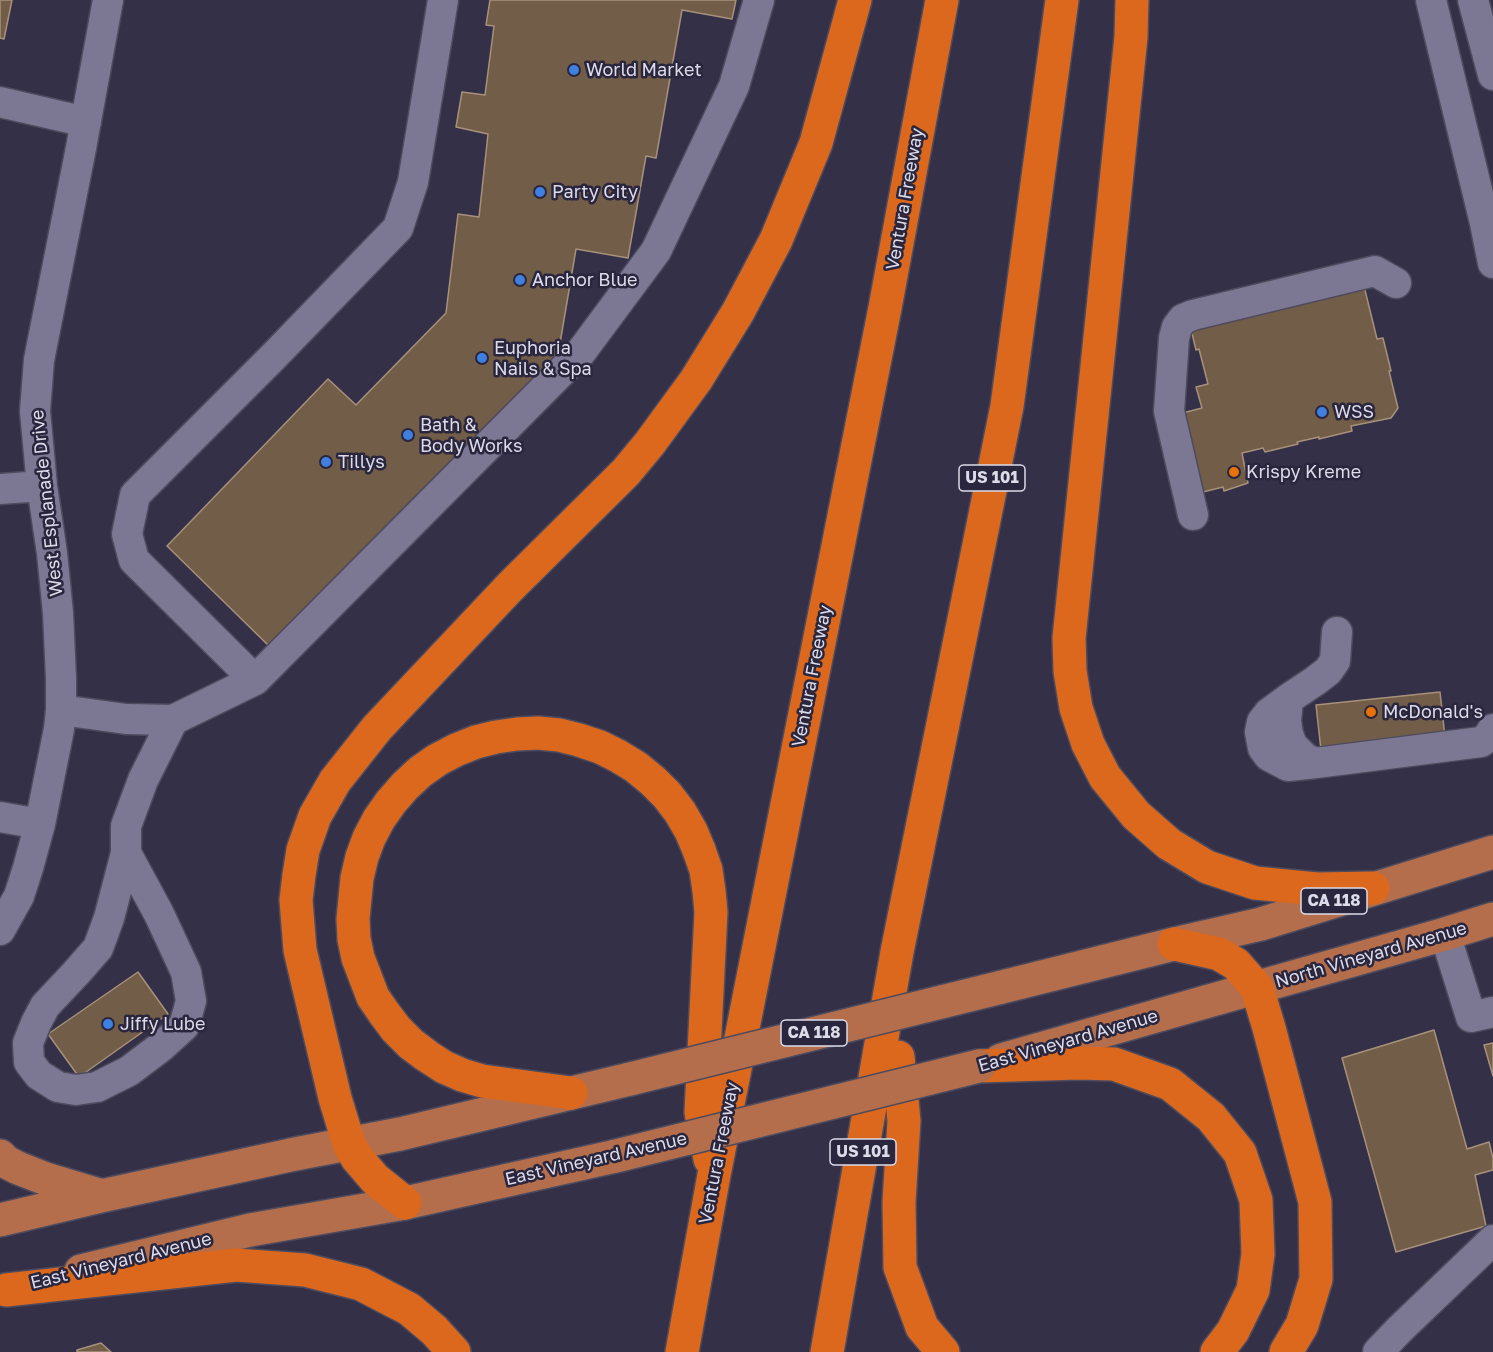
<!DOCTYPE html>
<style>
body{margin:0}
canvas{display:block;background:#343048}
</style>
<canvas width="1493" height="1352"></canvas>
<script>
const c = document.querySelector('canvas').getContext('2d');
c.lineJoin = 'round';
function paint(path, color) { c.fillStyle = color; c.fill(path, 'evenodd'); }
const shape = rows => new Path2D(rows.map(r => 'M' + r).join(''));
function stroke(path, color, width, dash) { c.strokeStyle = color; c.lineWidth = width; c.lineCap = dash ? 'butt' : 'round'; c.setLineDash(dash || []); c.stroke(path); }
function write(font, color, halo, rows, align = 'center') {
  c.font = font + ' "Golos Text",sans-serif'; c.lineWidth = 5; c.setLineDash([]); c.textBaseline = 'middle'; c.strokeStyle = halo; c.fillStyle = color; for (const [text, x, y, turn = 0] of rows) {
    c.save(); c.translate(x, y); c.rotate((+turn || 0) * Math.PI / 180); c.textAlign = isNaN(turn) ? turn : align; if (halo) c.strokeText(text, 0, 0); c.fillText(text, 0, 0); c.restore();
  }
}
const building = shape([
 [0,0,12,0,4,39,0,38,0,0],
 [490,0,736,0,732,19,682,10,656,158,646,156,628,258,576,249,558,355,270,647,167,546,328,379,356,405,446,313,458,214,479,217,488,134,456,127,462,92,485,95,494,26,486,25,490,0],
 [1363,282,1377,339,1383,338,1391,371,1389,371,1398,408,1391,418,1351,426,1352,431,1319,439,1319,437,1297,442,1298,444,1265,452,1263,448,1242,453,1248,483,1224,491,1223,487,1195,494,1175,415,1202,408,1196,387,1208,384,1199,349,1196,350,1190,325,1363,282],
 [1440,692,1445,737,1321,750,1316,705,1440,692],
 [138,972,168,1014,79,1077,48,1034,138,972],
 [1434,1030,1467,1149,1489,1142,1493,1158,1493,1170,1475,1175,1486,1226,1396,1252,1342,1058,1434,1030],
 [1493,1043,1493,1076,1484,1045,1493,1043],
 [101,1343,111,1352,77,1352,77,1350,101,1343]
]);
const minor = shape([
 [1431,0,1485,223,1493,263],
 [1473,0,1493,75],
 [0,102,86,122],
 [0,489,42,486],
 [1193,515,1169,411,1174,338,1177,327,1183,319,1193,315,1375,271,1396,283],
 [1337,632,1335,661,1328,671,1315,681,1288,699,1286,721,1288,734,1292,745,1306,759,1316,763,1481,742,1488,737,1493,729],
 [255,680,134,560,127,534,135,495,273,357,398,228,413,182,443,0],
 [1288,699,1269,713,1262,722,1260,732,1263,748,1269,756,1288,766,1316,763],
 [61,710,126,719,173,720,255,680,581,352,656,251,734,86,759,0],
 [0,817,40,824],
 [126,853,159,914,186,972,191,1001,184,1026,162,1046,129,1071,97,1087,76,1090,58,1087,39,1075,29,1062,28,1043,36,1023,45,1006,76,973,98,948,109,918,126,853,126,826,143,780,173,720],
 [0,930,19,896,28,868,40,824,59,729,61,710,61,678,58,613,52,553,42,486,35,411,39,360,81,148,108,0],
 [1445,934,1471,1017,1493,1012],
 [1378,1352,1399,1330,1493,1240]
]);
const major = shape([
 [998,988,1174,944,1261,924,1493,852],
 [1001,1060,1445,934,1493,919],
 [0,1156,6,1162,18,1168,46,1179,99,1195],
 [0,1220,101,1196,290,1155,400,1134,630,1079],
 [81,1271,250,1230,405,1203,616,1156]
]);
const highway = shape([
 [1132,0,1131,37,1069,638,1070,671,1076,708,1088,744,1105,777,1136,815,1169,844,1207,867,1255,883,1317,889,1373,888],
 [1174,944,1219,954,1236,964,1257,988,1269,1028,1315,1202,1316,1279,1302,1325,1286,1352],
 [898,1057,904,1121,899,1202,900,1267,922,1327,943,1352],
 [979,1066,1079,1063,1114,1064,1170,1084,1211,1117,1240,1153,1256,1200,1258,1254,1253,1290,1233,1331,1217,1352],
 [571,1093,482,1081,462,1075,444,1067,427,1056,411,1044,396,1029,384,1013,373,997,358,958,354,939,353,919,357,878,362,857,369,838,379,819,391,802,405,786,420,772,437,760,456,750,476,742,496,737,517,734,538,733,559,735,579,740,600,747,618,756,636,767,653,781,667,795,680,812,691,831,699,850,706,870,709,891,711,912,701,1112,710,1159],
 [405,1203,375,1179,357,1158,349,1144,335,1098,300,950,296,900,299,875,303,850,315,816,335,781,377,728,510,587,626,472,650,443,696,380,738,312,776,240,816,143,855,0],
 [6,1290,236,1265,305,1270,361,1284,409,1309,434,1330,454,1352],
 [682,1352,714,1175,885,308,942,0],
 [827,1352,897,952,1007,406,1062,0]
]);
const majorBridge = shape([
 [630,1079,998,988],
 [616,1156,979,1066]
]);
const markers = [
 [574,70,6,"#3f7fe0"],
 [540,192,6,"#3f7fe0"],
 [520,280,6,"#3f7fe0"],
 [482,358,6,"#3f7fe0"],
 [1322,412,6,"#3f7fe0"],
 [408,435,6,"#3f7fe0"],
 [326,462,6,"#3f7fe0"],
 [1234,472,6,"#e8710a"],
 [1371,712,6,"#e8710a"],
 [108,1024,6,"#3f7fe0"]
];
const shields = [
 [992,478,66],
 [1334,901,66],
 [814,1033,66],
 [863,1152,66]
];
const shieldNames = [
 ["US 101",992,478],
 ["CA 118",1334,901],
 ["CA 118",814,1033],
 ["US 101",863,1152]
];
const poiNames = [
 ["World Market",586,70],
 ["Party City",552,192],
 ["Anchor Blue",532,280],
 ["Euphoria",494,348],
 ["Nails & Spa",494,369],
 ["WSS",1334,412],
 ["Bath &",420,425],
 ["Body Works",420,446],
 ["Tillys",338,462],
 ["Krispy Kreme",1246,472],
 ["McDonald's",1383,712],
 ["Jiffy Lube",120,1024]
];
const streetNames = [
 ["Ventura Freeway",905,199,-80],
 ["West Esplanade Drive",47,503,-96],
 ["Ventura Freeway",812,676,-79],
 ["North Vineyard Avenue",1371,955,-16],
 ["East Vineyard Avenue",1068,1041,-16],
 ["Ventura Freeway",719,1153,-79],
 ["East Vineyard Avenue",596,1159,-13],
 ["East Vineyard Avenue",121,1261,-14]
];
paint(building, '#725d48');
stroke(building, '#a7917b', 1.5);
stroke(minor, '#4e4b5e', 33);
stroke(major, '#4e4b5e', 36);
stroke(highway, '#4e4b5e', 36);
stroke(minor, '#7c7893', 30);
stroke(major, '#b56e4c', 33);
stroke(highway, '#db681c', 33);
stroke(majorBridge, '#4e4b5e', 36, []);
stroke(majorBridge, '#b56e4c', 33);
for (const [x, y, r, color] of markers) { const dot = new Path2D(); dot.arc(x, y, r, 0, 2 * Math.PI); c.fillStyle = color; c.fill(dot); stroke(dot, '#2a263d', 2); }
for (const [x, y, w] of shields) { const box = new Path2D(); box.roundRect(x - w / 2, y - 13, w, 26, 4.5); c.fillStyle = '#2a263d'; c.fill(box); stroke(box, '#dcdbea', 1.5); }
write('bold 16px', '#dcdbea', null, shieldNames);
write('18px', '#dcdbea', '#2a263d', poiNames, 'left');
write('18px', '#dcdbea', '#2a263d', streetNames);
</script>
